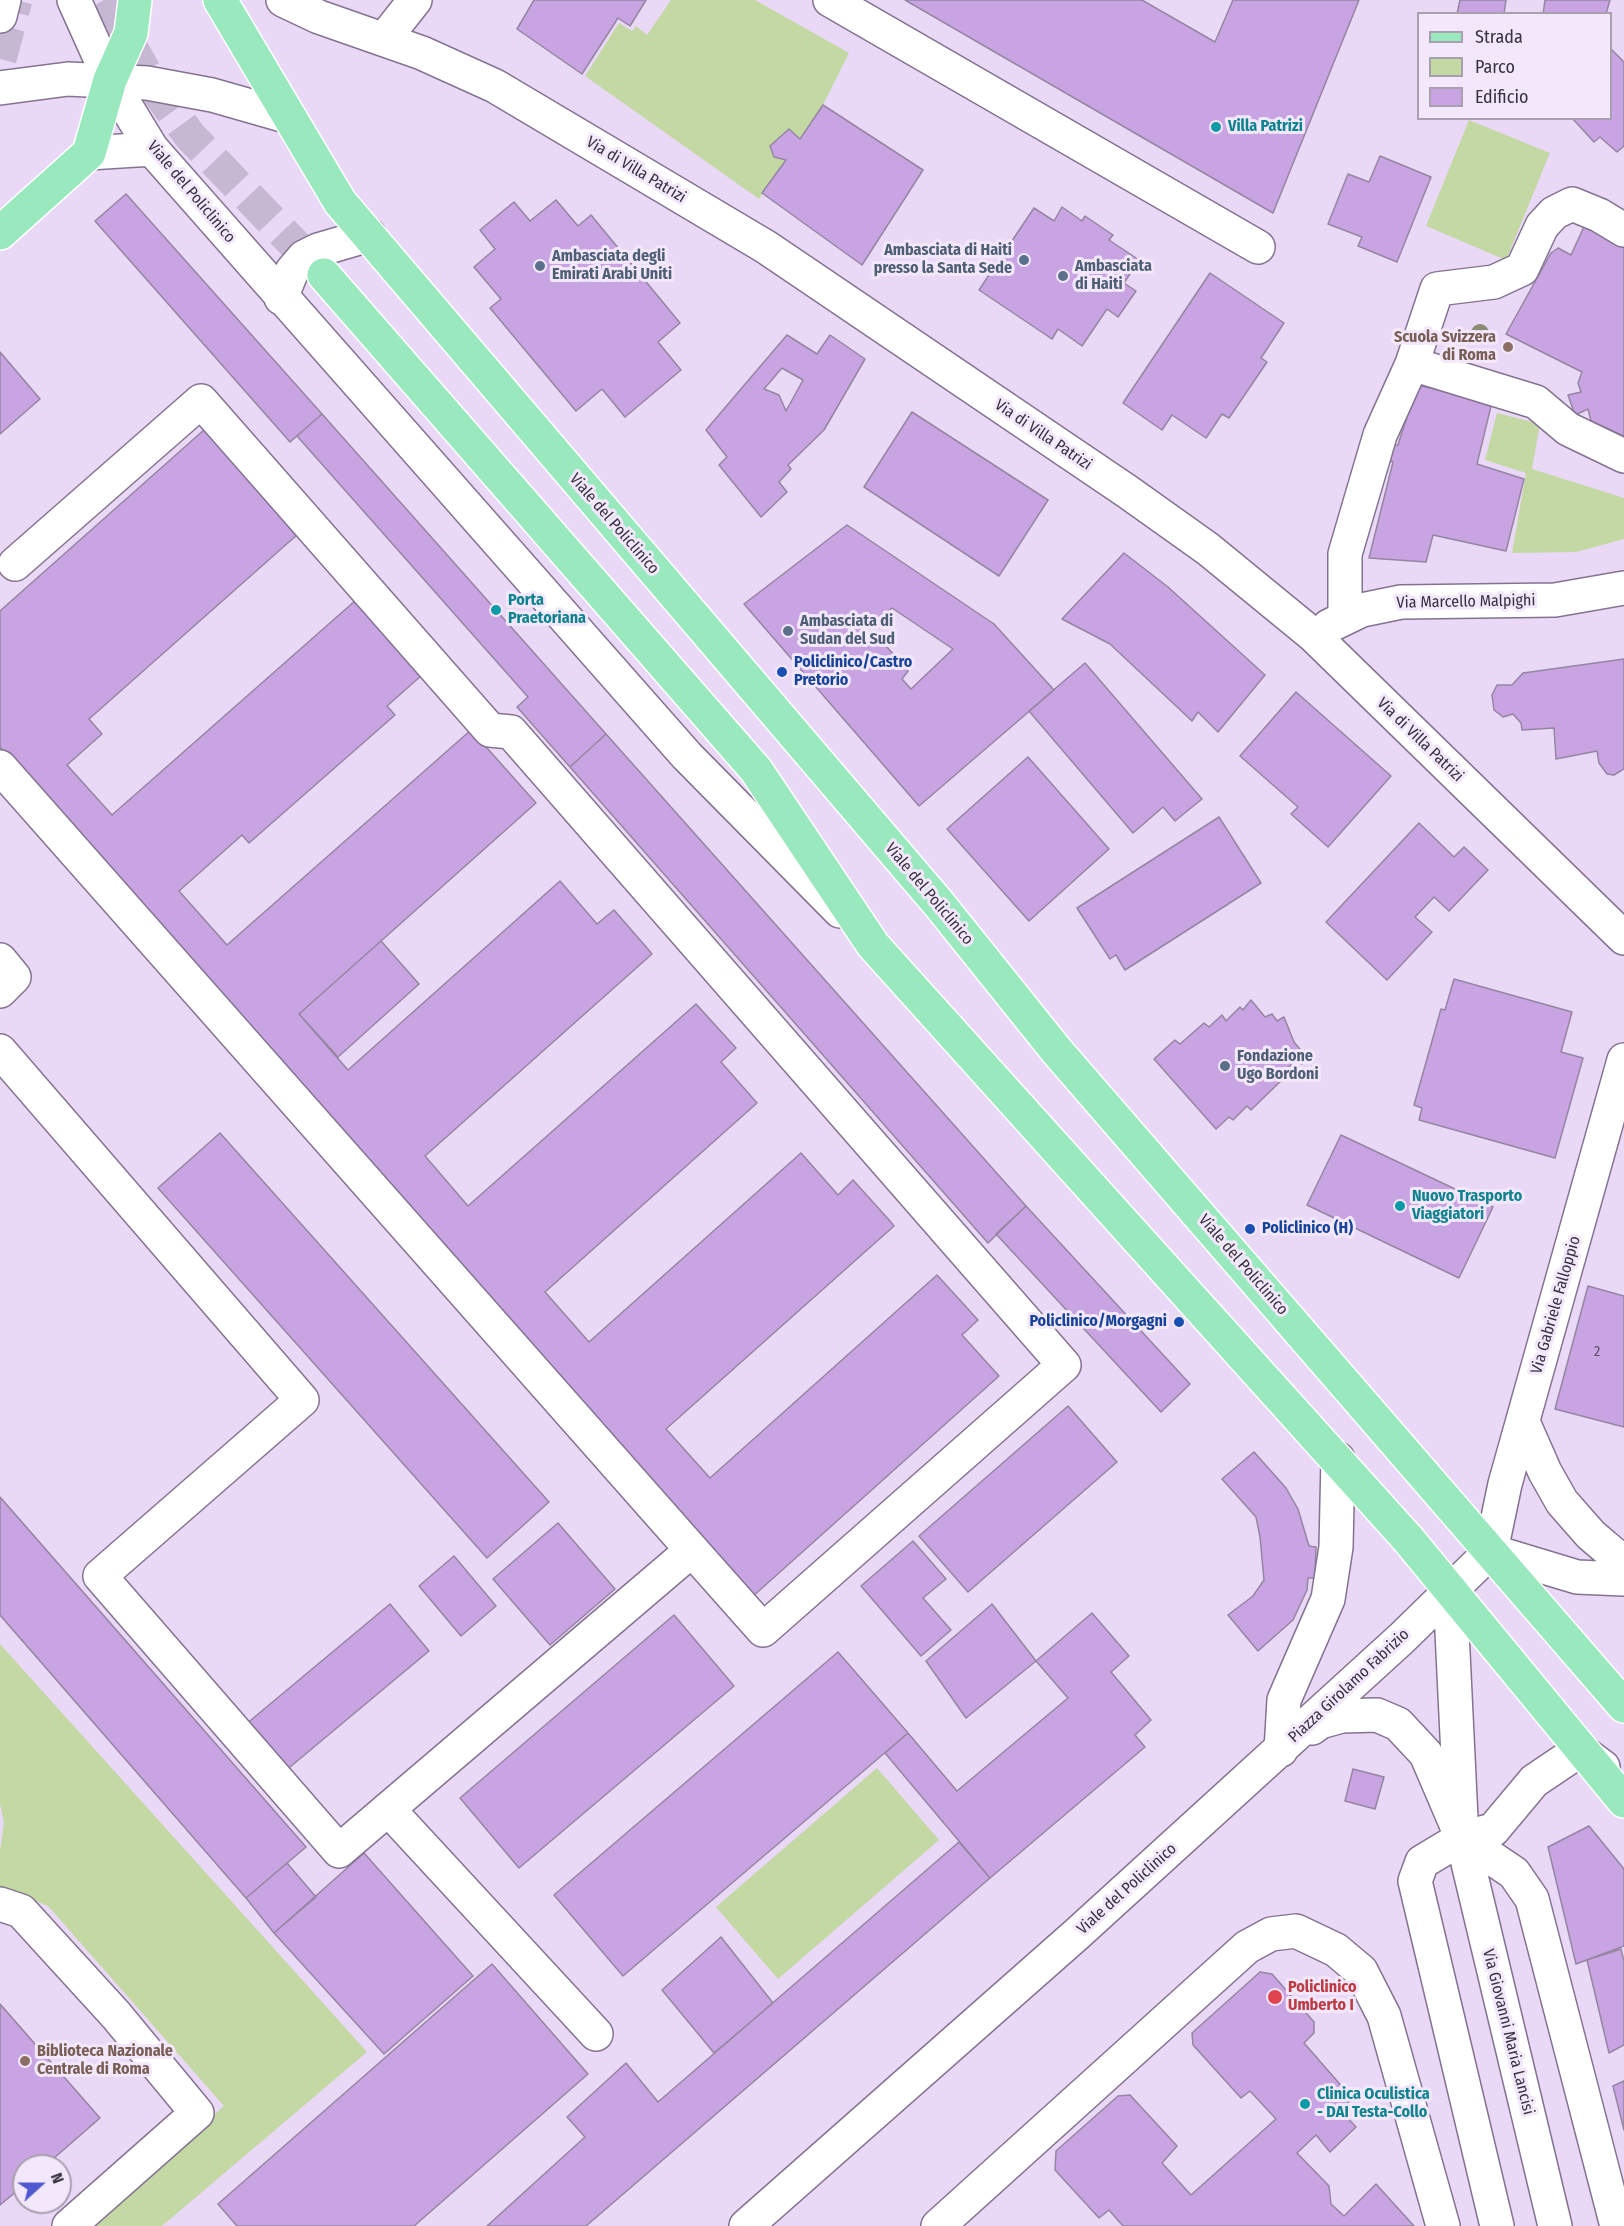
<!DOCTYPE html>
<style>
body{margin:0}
#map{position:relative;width:1624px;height:2226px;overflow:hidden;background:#ead8f7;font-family:"Fira Sans Condensed",sans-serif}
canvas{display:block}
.legend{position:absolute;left:1417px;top:12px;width:195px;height:108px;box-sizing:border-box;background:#f3e8fb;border:2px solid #a89faf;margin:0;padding:8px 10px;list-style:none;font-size:18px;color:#38313e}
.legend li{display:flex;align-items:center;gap:12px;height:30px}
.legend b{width:30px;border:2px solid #a89faf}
.north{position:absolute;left:12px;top:2154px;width:60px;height:60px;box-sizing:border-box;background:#f3e8fb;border:2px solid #a89faf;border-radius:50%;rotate:69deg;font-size:16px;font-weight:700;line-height:24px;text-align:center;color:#38313e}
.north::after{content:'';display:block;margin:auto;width:21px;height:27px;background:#5158cf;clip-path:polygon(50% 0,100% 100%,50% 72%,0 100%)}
</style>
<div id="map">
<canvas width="1624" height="2226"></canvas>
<ul class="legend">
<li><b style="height:8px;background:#9ae8be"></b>Strada</li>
<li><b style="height:16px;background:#c4d8a3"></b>Parco</li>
<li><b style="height:16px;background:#c9a4e2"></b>Edificio</li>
</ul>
<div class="north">N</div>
</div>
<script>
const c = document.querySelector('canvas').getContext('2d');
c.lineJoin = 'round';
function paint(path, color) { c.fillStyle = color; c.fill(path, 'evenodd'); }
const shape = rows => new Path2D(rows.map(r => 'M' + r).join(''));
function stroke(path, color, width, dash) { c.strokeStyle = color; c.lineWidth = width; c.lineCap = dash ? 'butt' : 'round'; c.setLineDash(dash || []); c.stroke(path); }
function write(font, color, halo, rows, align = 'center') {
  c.font = font + ' "Fira Sans Condensed",sans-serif'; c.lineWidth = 6; c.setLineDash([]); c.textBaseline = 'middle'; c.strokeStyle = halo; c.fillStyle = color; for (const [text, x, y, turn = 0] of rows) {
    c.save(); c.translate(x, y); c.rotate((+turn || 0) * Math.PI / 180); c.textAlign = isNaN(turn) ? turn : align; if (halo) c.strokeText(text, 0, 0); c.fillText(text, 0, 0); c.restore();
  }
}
const green = shape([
 [671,0,755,0,849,53,823,105,759,199,585,76,619,23,632,31,636,26,647,35],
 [1469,120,1550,153,1506,260,1426,226],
 [1497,413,1540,424,1532,469,1624,498,1624,539,1576,552,1512,553,1526,473,1485,460],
 [0,1644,367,2052,162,2226,89,2226,224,2106,48,1906,0,1886,0,1851,4,1823,0,1804],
 [877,1768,939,1840,778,1979,716,1907]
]);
const building = shape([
 [534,0,646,0,630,26,618,18,582,74,517,29,534,0],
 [905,0,1142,0,1215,42,1233,0,1359,0,1273,213,905,0],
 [1460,0,1506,0,1504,14,1457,14,1460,0],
 [1545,0,1610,0,1606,14,1543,14,1545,0],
 [1610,48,1624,62,1624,146,1617,152,1600,137,1594,142,1572,118,1610,118,1610,48],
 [823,105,923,170,862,265,762,193,786,160,774,157,770,146,789,129,800,139,823,105],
 [1380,156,1431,177,1397,262,1358,246,1362,237,1328,224,1348,174,1369,182,1380,156],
 [126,194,322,414,290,442,95,221,126,194],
 [556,200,578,226,591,215,680,323,658,342,681,370,625,417,602,389,576,411,490,308,501,299,474,267,495,249,480,230,514,202,530,221,556,200],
 [1062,207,1082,221,1085,216,1113,235,1109,240,1139,260,1124,283,1136,291,1118,317,1107,309,1082,346,1058,329,1052,339,979,290,1034,208,1054,221,1062,207],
 [1587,220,1624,239,1624,436,1591,421,1588,409,1575,415,1568,395,1581,392,1578,383,1582,372,1506,334,1551,253,1558,248,1571,255,1587,220],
 [1210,273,1284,323,1261,358,1267,362,1229,418,1222,414,1206,438,1172,415,1162,430,1123,403,1210,273],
 [787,335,817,354,830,335,865,359,824,430,788,465,791,469,779,482,787,492,761,517,719,465,727,457,706,430,787,335],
 [782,368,803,380,786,411,779,395,764,389,782,368],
 [0,352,40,399,0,434,0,352],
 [1417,385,1492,402,1477,464,1524,479,1506,551,1433,535,1426,562,1369,558,1393,462,1386,460,1390,445,1398,445,1417,385],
 [912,412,1048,500,999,576,864,487,912,412],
 [322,414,606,734,570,767,517,707,528,697,297,436,322,414],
 [205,429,298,534,89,719,102,734,67,765,112,815,356,600,422,675,387,706,395,715,249,843,242,835,179,891,227,945,471,730,536,803,299,1014,348,1070,560,881,597,924,614,910,647,948,652,954,425,1156,468,1206,696,1004,736,1048,721,1062,757,1103,545,1292,589,1342,801,1153,838,1195,853,1180,890,1221,894,1226,666,1429,710,1478,937,1275,978,1320,962,1335,999,1376,751,1598,0,747,0,611,205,429],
 [847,525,994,624,1054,690,919,806,744,604,847,525],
 [892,608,953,649,911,689,902,679,908,671,880,639,870,646,860,634,892,608],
 [1124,553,1168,587,1265,675,1218,732,1198,712,1192,721,1110,644,1062,619,1124,553],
 [1624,659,1624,769,1614,775,1607,774,1599,763,1597,751,1556,759,1554,728,1522,730,1521,723,1513,714,1503,717,1494,710,1492,695,1497,685,1512,685,1523,673,1624,659],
 [1085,663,1202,799,1175,821,1163,807,1133,833,1029,711,1085,663],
 [1296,692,1391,776,1328,847,1291,814,1298,807,1240,756,1296,692],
 [606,734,1026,1206,988,1243,570,767,606,734],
 [1028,757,1109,849,1029,921,947,829,1028,757],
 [1219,817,1261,883,1125,970,1116,955,1110,959,1077,908,1219,817],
 [1419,823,1454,857,1464,847,1488,870,1449,911,1434,897,1415,917,1432,932,1387,980,1326,922,1419,823],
 [381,941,419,984,338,1057,299,1014,381,941],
 [1454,979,1572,1012,1561,1052,1583,1058,1555,1158,1419,1120,1422,1108,1414,1105,1441,1009,1445,1010,1454,979],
 [1251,1000,1265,1017,1272,1014,1277,1021,1284,1017,1294,1042,1308,1059,1302,1064,1297,1059,1288,1068,1291,1071,1251,1110,1247,1106,1233,1120,1229,1117,1216,1129,1154,1059,1175,1040,1180,1044,1204,1023,1209,1027,1222,1015,1226,1021,1240,1007,1243,1010,1251,1000],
 [220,1133,549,1502,487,1558,158,1188,220,1133],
 [1341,1135,1493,1207,1459,1278,1307,1205,1341,1135],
 [1026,1206,1190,1384,1161,1412,996,1234,1026,1206],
 [1588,1286,1624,1296,1624,1427,1555,1409,1588,1286],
 [1068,1406,1117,1462,968,1592,919,1536,1068,1406],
 [1254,1452,1286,1488,1298,1509,1309,1546,1316,1547,1315,1578,1308,1578,1307,1590,1293,1620,1258,1651,1228,1615,1253,1596,1264,1580,1260,1537,1256,1517,1222,1479,1254,1452],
 [0,1497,306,1847,246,1898,0,1615,0,1497],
 [558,1523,615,1589,550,1645,493,1579,558,1523],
 [913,1541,946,1579,923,1598,951,1630,921,1656,861,1586,913,1541],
 [454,1556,496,1606,461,1636,419,1586,454,1556],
 [390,1604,429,1651,284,1772,245,1725,390,1604],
 [992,1604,1036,1661,966,1718,926,1661,992,1604],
 [1092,1613,1129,1656,1111,1672,1151,1720,1135,1735,1145,1747,990,1878,885,1753,908,1733,957,1791,1068,1698,1036,1661,1092,1613],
 [674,1615,734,1686,519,1868,460,1798,674,1615],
 [838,1652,908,1733,623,1976,554,1895,838,1652],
 [1353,1769,1384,1777,1375,1809,1345,1801,1353,1769],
 [1589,1826,1624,1869,1624,1946,1576,1964,1548,1847,1589,1826],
 [959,1842,990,1878,586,2226,487,2226,585,2137,567,2117,626,2063,658,2102,959,1842],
 [364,1853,473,1976,384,2054,274,1933,364,1853],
 [287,1863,316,1897,274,1933,246,1898,287,1863],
 [721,1937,773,2003,714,2053,662,1990,721,1937],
 [1621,1949,1624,1961,1624,2045,1609,2053,1587,1960,1621,1949],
 [492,1964,588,2074,414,2226,237,2226,218,2204,492,1964],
 [1260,1972,1272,1974,1314,2022,1314,2033,1304,2043,1352,2098,1341,2111,1356,2127,1330,2152,1316,2135,1297,2153,1329,2186,1331,2204,1344,2216,1376,2184,1414,2226,1123,2226,1109,2210,1099,2218,1055,2170,1056,2151,1118,2096,1130,2095,1177,2146,1162,2163,1191,2195,1276,2119,1250,2091,1241,2098,1193,2045,1192,2033,1260,1972],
 [0,2004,100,2118,45,2166,24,2166,24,2185,0,2205,0,2004],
 [1624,2081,1624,2130,1613,2086,1624,2081]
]);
const majorTunnel = shape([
 [104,0,152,84,190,136,324,275],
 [0,59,16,0]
]);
const minor = shape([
 [74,0,110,80,152,149,687,756,840,911],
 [283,0,319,17,422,53,495,86,766,247,1128,492,1208,549,1313,635,1624,938],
 [830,0,1258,247],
 [0,16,4,0],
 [385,38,415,0],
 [0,88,68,79,147,83,212,95,289,117],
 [89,153,152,149],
 [281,298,292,271,304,257,318,250,369,235],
 [1412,364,1536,402,1568,429,1624,456],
 [1345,617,1345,554,1380,435,1412,364,1437,289,1494,282,1522,269,1542,226,1554,213,1572,204,1599,215,1624,230],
 [1329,626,1362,610,1401,602,1555,600,1624,588],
 [0,767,692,1550],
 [0,960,14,977,0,991],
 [0,1051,302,1400,100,1576,339,1851,692,1550,763,1630,1064,1365,511,732,490,730,201,401,15,564],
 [1523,1422,1545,1472,1562,1502,1591,1535,1624,1563],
 [1491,1551,1505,1484,1624,1060],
 [1491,1551,1577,1577,1624,1579],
 [1450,1590,1461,1819],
 [1312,1728,1320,1722,1342,1716,1377,1715,1398,1724,1426,1754,1462,1838,1555,2226],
 [1281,1750,1284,1700,1328,1599,1336,1547,1338,1459],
 [388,1809,596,2034],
 [1462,1838,1514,1873,1532,1899,1617,2226],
 [0,1904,21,1911,116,2015,197,2113,69,2226],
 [746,2226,1077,1934,1402,1638,1491,1551],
 [938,2226,1247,1947,1271,1934,1296,1931,1336,1950,1361,1971,1384,2016,1443,2226],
 [1497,2226,1415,1881,1422,1862,1462,1838,1493,1830,1534,1781,1580,1750,1603,1767]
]);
const major = shape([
 [220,0,340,202,939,904,1056,1050,1624,1706],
 [0,233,89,153,110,80,131,33,135,0],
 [324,275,756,770,873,945,1408,1539,1624,1801]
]);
const trees = [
 [1480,333]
];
const markers = [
 [1216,127,6,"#0f9aa8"],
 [1024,260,6,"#5c6f8a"],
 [540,266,6,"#5c6f8a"],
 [1063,276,6,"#5c6f8a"],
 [1508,347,6,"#8d6e63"],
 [496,610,6,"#0f9aa8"],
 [788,631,6,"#5c6f8a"],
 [782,672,6,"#1a4fb4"],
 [1225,1066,6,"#5c6f8a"],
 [1400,1206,6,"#0f9aa8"],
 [1250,1229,6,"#1a4fb4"],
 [1179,1322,6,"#1a4fb4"],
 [1275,1997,8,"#e0444e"],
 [25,2061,6,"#8d6e63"],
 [1305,2104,6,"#0f9aa8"]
];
const numberNames = [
 ["2",1597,1352]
];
const cultureNames = [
 ["Villa Patrizi",1228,127],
 ["Porta",508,601],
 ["Praetoriana",508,619],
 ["Nuovo Trasporto",1412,1197],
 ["Viaggiatori",1412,1215],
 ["Clinica Oculistica",1317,2095],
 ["- DAI Testa-Collo",1317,2113]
];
const streetNames = [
 ["Via di Villa Patrizi",636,170,31],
 ["Viale del Policlinico",191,192,50],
 ["Via di Villa Patrizi",1043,435,34],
 ["Viale del Policlinico",614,524,49],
 ["Via Marcello Malpighi",1466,602,-1],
 ["Via di Villa Patrizi",1420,740,44],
 ["Viale del Policlinico",929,894,50],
 ["Viale del Policlinico",1243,1265,49],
 ["Via Gabriele Falloppio",1556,1305,-74],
 ["Piazza Girolamo Fabrizio",1349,1686,-43],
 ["Viale del Policlinico",1127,1889,-42],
 ["Via Giovanni Maria Lancisi",1508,2032,76]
];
const serviceNames = [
 ["Ambasciata di Haiti",1012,251,"right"],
 ["presso la Santa Sede",1012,269,"right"],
 ["Ambasciata degli",552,257],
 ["Emirati Arabi Uniti",552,275],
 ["Ambasciata",1075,267],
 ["di Haiti",1075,285],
 ["Ambasciata di",800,622],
 ["Sudan del Sud",800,640],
 ["Fondazione",1237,1057],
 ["Ugo Bordoni",1237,1075]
];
const educationNames = [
 ["Scuola Svizzera",1496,338],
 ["di Roma",1496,356],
 ["Biblioteca Nazionale",37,2052,"left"],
 ["Centrale di Roma",37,2070,"left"]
];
const transitNames = [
 ["Policlinico/Castro",794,663],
 ["Pretorio",794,681],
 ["Policlinico (H)",1262,1229],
 ["Policlinico/Morgagni",1167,1322,"right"]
];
const healthNames = [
 ["Policlinico",1288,1988],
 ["Umberto I",1288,2006]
];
paint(green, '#c4d8a3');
paint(building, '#c9a4e2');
stroke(building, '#9585a2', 1.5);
stroke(majorTunnel, '#c6b7d2', 33, [33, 16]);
stroke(minor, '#847390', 36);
stroke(major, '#fff', 36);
stroke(minor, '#fff', 33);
stroke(major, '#9ae8be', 33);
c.fillStyle = '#8a8d6f';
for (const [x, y] of trees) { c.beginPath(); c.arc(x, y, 9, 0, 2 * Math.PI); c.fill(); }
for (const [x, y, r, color] of markers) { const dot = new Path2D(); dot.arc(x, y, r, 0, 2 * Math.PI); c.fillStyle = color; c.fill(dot); stroke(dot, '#f3e8fb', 2); }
write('14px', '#5c4e67', null, numberNames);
write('bold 16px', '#0d838f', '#f3e8fb', cultureNames, 'left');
write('16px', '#38313e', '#f3e8fb', streetNames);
write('bold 16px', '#4e5e75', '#f3e8fb', serviceNames, 'left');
write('bold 16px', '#785e54', '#f3e8fb', educationNames, 'right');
write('bold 16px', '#164399', '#f3e8fb', transitNames, 'left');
write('bold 16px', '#be3a42', '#f3e8fb', healthNames, 'left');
</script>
